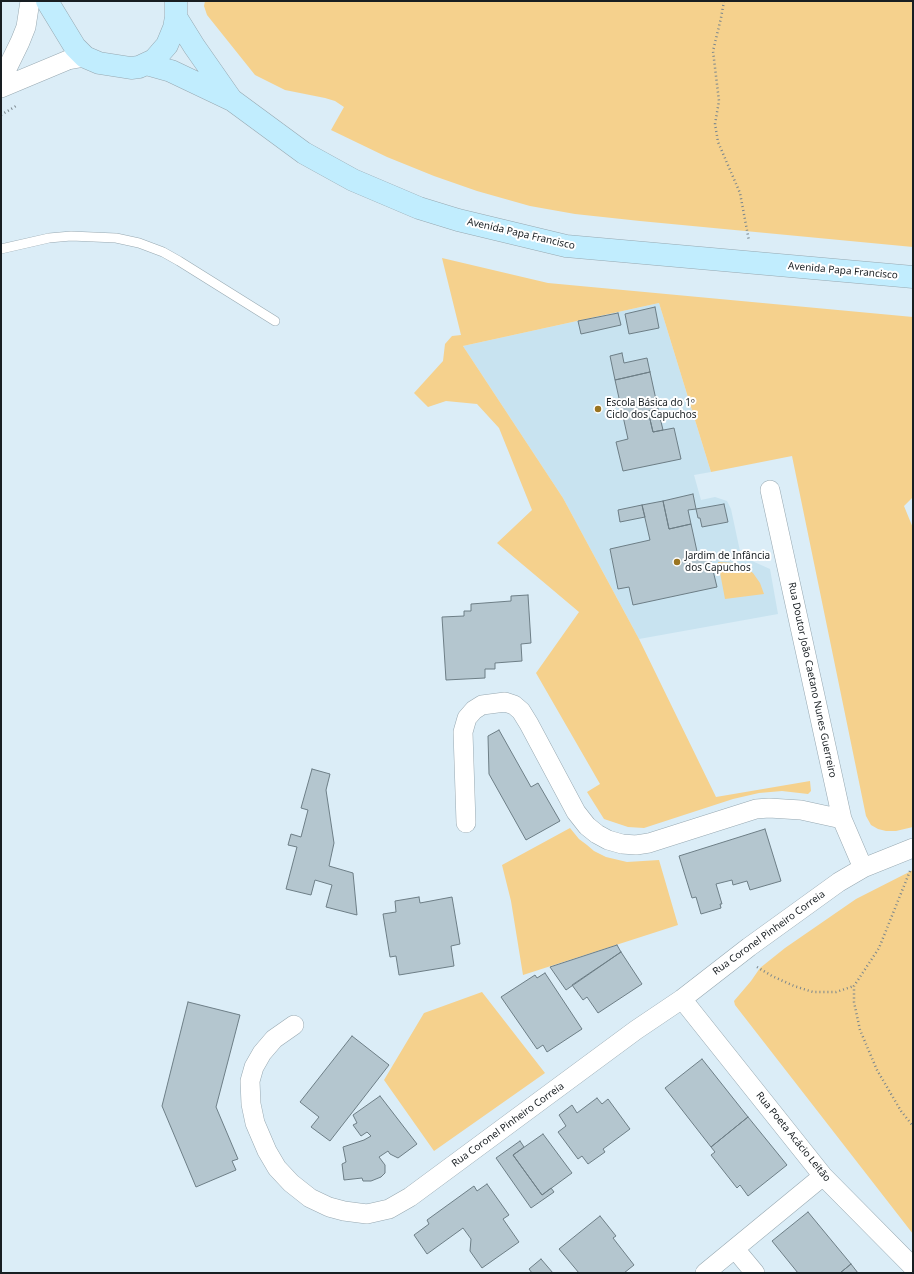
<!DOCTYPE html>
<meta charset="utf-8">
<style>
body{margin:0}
#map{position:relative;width:914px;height:1274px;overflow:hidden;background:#dbedf7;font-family:"Noto Sans",sans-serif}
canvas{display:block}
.frame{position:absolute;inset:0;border:2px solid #181e22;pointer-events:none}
</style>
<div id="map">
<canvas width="914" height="1274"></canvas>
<div class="frame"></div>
</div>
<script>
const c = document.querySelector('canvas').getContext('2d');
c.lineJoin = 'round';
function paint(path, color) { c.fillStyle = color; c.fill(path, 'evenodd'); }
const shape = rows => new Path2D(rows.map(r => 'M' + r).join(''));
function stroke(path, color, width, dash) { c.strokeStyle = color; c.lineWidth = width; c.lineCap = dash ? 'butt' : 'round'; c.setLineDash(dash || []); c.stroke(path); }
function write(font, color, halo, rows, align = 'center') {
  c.font = font + ' "Noto Sans",sans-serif'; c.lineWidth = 4; c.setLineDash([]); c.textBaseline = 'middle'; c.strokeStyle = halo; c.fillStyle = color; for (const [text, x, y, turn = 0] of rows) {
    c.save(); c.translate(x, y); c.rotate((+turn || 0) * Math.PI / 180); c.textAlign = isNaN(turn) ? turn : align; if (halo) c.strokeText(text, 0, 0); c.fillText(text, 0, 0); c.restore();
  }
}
const built = shape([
 [659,303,711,472,694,475,701,500,715,497,727,501,731,509,741,556,770,569,778,614,639,639,563,498,463,346]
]);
const green = shape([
 [205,1,913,1,913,247,640,221,575,214,530,206,477,191,434,176,387,157,331,130,344,107,335,101,325,98,285,90,255,75,207,15,204,6],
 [442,258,548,283,913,317,913,497,904,506,913,528,913,827,896,831,886,831,878,829,871,825,866,816,792,456,711,472,659,303,463,346,563,498,639,639,716,797,810,781,811,791,808,794,782,791,759,793,733,799,644,828,628,827,604,819,587,792,600,784,536,673,579,612,497,543,532,510,499,428,477,404,446,401,428,407,414,393,443,361,445,344,452,336,461,335],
 [718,562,734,563,743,566,753,573,760,583,764,594,725,599],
 [570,828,579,839,587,845,594,851,606,857,627,862,659,860,678,925,523,975,511,901,502,865],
 [913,870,913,1234,735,1005,734,1001,751,981,760,968,785,948,856,899],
 [482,992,545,1073,434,1151,384,1080,424,1013]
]);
const building = shape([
 [655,307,659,328,629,334,625,314,655,307],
 [618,313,621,325,581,334,578,321,618,313],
 [622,353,624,363,647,358,650,372,615,380,610,356,622,353],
 [650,372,658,409,648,411,653,432,674,428,681,459,623,471,616,442,628,439,615,380,650,372],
 [658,409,663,430,653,432,648,411,658,409],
 [693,494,696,509,688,510,691,524,669,529,663,501,693,494],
 [663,501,669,529,691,524,698,556,709,554,717,587,633,605,629,587,618,589,610,549,650,540,642,505,663,501],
 [724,504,728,522,702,527,700,518,698,518,696,509,724,504],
 [642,505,645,517,620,522,618,510,642,505],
 [528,595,531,643,521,644,522,661,495,663,495,669,485,669,485,678,446,680,442,617,464,616,464,611,471,611,471,604,511,601,511,596,528,595],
 [499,730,531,787,538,783,560,821,526,840,489,774,488,736,499,730],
 [312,769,330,774,326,790,334,843,329,866,353,873,357,915,326,907,332,885,315,880,311,895,286,889,297,847,288,845,291,834,301,837,308,810,301,808,312,769],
 [765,829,781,881,750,890,747,881,733,885,732,880,716,884,722,904,720,904,721,908,701,914,696,897,692,898,679,856,765,829],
 [419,897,420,903,452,897,460,944,451,946,454,966,399,975,396,956,390,957,383,914,396,912,395,901,419,897],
 [617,945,621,952,566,990,550,967,617,945],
 [621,952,642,984,598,1013,587,997,583,1000,572,985,621,952],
 [545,973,582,1029,547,1052,543,1045,537,1049,501,997,535,975,537,978,545,973],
 [188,1002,240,1015,216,1107,238,1159,232,1161,236,1170,196,1187,162,1106,188,1002],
 [352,1036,389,1065,330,1141,311,1127,319,1117,300,1102,352,1036],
 [702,1059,748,1117,711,1147,665,1088,702,1059],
 [380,1096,417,1144,398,1158,390,1154,388,1151,379,1157,385,1165,385,1173,381,1177,371,1181,363,1181,362,1178,344,1180,342,1164,346,1162,343,1147,364,1140,371,1136,367,1132,361,1136,353,1125,357,1123,353,1115,380,1096],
 [597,1098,602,1104,608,1099,630,1129,603,1149,605,1152,588,1164,582,1156,578,1159,558,1132,566,1126,559,1115,572,1105,577,1113,597,1098],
 [748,1117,787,1165,748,1196,740,1185,737,1188,711,1155,715,1152,711,1147,748,1117],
 [543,1134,572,1173,542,1195,513,1155,543,1134],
 [520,1141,524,1147,513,1155,542,1195,551,1188,554,1192,531,1208,496,1158,520,1141],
 [487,1184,509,1215,503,1219,519,1242,482,1268,470,1251,471,1239,463,1228,427,1254,414,1235,429,1224,427,1220,474,1186,477,1191,487,1184],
 [808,1212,851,1264,840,1273,798,1273,772,1241,808,1212],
 [600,1216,616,1236,613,1238,634,1265,624,1273,579,1273,559,1249,600,1216],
 [541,1259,553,1273,532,1273,529,1269,541,1259],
 [851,1264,858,1273,840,1273,851,1264]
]);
const path = shape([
 [724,1,721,18,713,51,719,101,715,124,718,142,740,193,749,241],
 [1,115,16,106],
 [910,871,879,948,854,986,854,1002,860,1030,877,1070,901,1111,913,1126],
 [757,967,772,976,794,986,813,992,836,992,854,986]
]);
const lane = shape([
 [1,249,49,238,71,236,116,238,139,243,163,252,179,261,275,321]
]);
const street = shape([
 [1,81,20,42,26,27,30,1],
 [1,88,68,60,85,57],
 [770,490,842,819,863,868],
 [466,823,463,732,467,718,474,710,482,705,505,702,514,705,521,711,529,724,576,812,587,826,597,834,608,840,622,844,636,845,649,843,756,809,769,808,801,810,842,819],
 [682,999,823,1176,913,1267],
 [294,1025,274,1039,262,1053,254,1067,250,1081,251,1104,255,1123,267,1151,277,1168,291,1183,310,1198,329,1207,344,1211,367,1214,389,1209,410,1197,636,1030,682,999,749,947,839,882,863,868,913,848],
 [735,1249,755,1273],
 [705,1273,823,1176]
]);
const secondary = shape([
 [47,1,75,47,85,57,99,63,131,68,139,67,154,60,167,45,174,28,176,17,176,1],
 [176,17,194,46,231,99],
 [146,64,171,71,232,100,304,153,353,180,419,208,458,220,566,246,913,277]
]);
const markers = [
 [598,409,4,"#9a7420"],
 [677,562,4,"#9a7420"]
];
const streetNames = [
 ["Avenida Papa Francisco",521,234,13],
 ["Avenida Papa Francisco",843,271,5],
 ["Rua Doutor João Caetano Nunes Guerreiro",812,680,78],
 ["Rua Coronel Pinheiro Correia",769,933,-36],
 ["Rua Coronel Pinheiro Correia",508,1125,-36],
 ["Rua Poeta Acácio Leitão",793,1137,51]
];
const poiNames = [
 ["Escola Básica do 1º",606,403],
 ["Ciclo dos Capuchos",606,415],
 ["Jardim de Infância",685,556],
 ["dos Capuchos",685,568]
];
paint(built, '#c8e3f0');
paint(green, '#f5d18d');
paint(building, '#b4c6cf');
stroke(building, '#6d7e86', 1);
stroke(lane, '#97a8b1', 10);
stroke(street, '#97a8b1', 20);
stroke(secondary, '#97a8b1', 23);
stroke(path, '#7a868d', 2.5, [1, 3]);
stroke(lane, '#fff', 9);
stroke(street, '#fff', 19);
stroke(secondary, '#c1edfe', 22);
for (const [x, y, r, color] of markers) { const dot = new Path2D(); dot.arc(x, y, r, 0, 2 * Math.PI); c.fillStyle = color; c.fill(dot); stroke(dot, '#fff', 1.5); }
write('10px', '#181e22', '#fff', streetNames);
write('10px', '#181e22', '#fff', poiNames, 'left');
</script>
